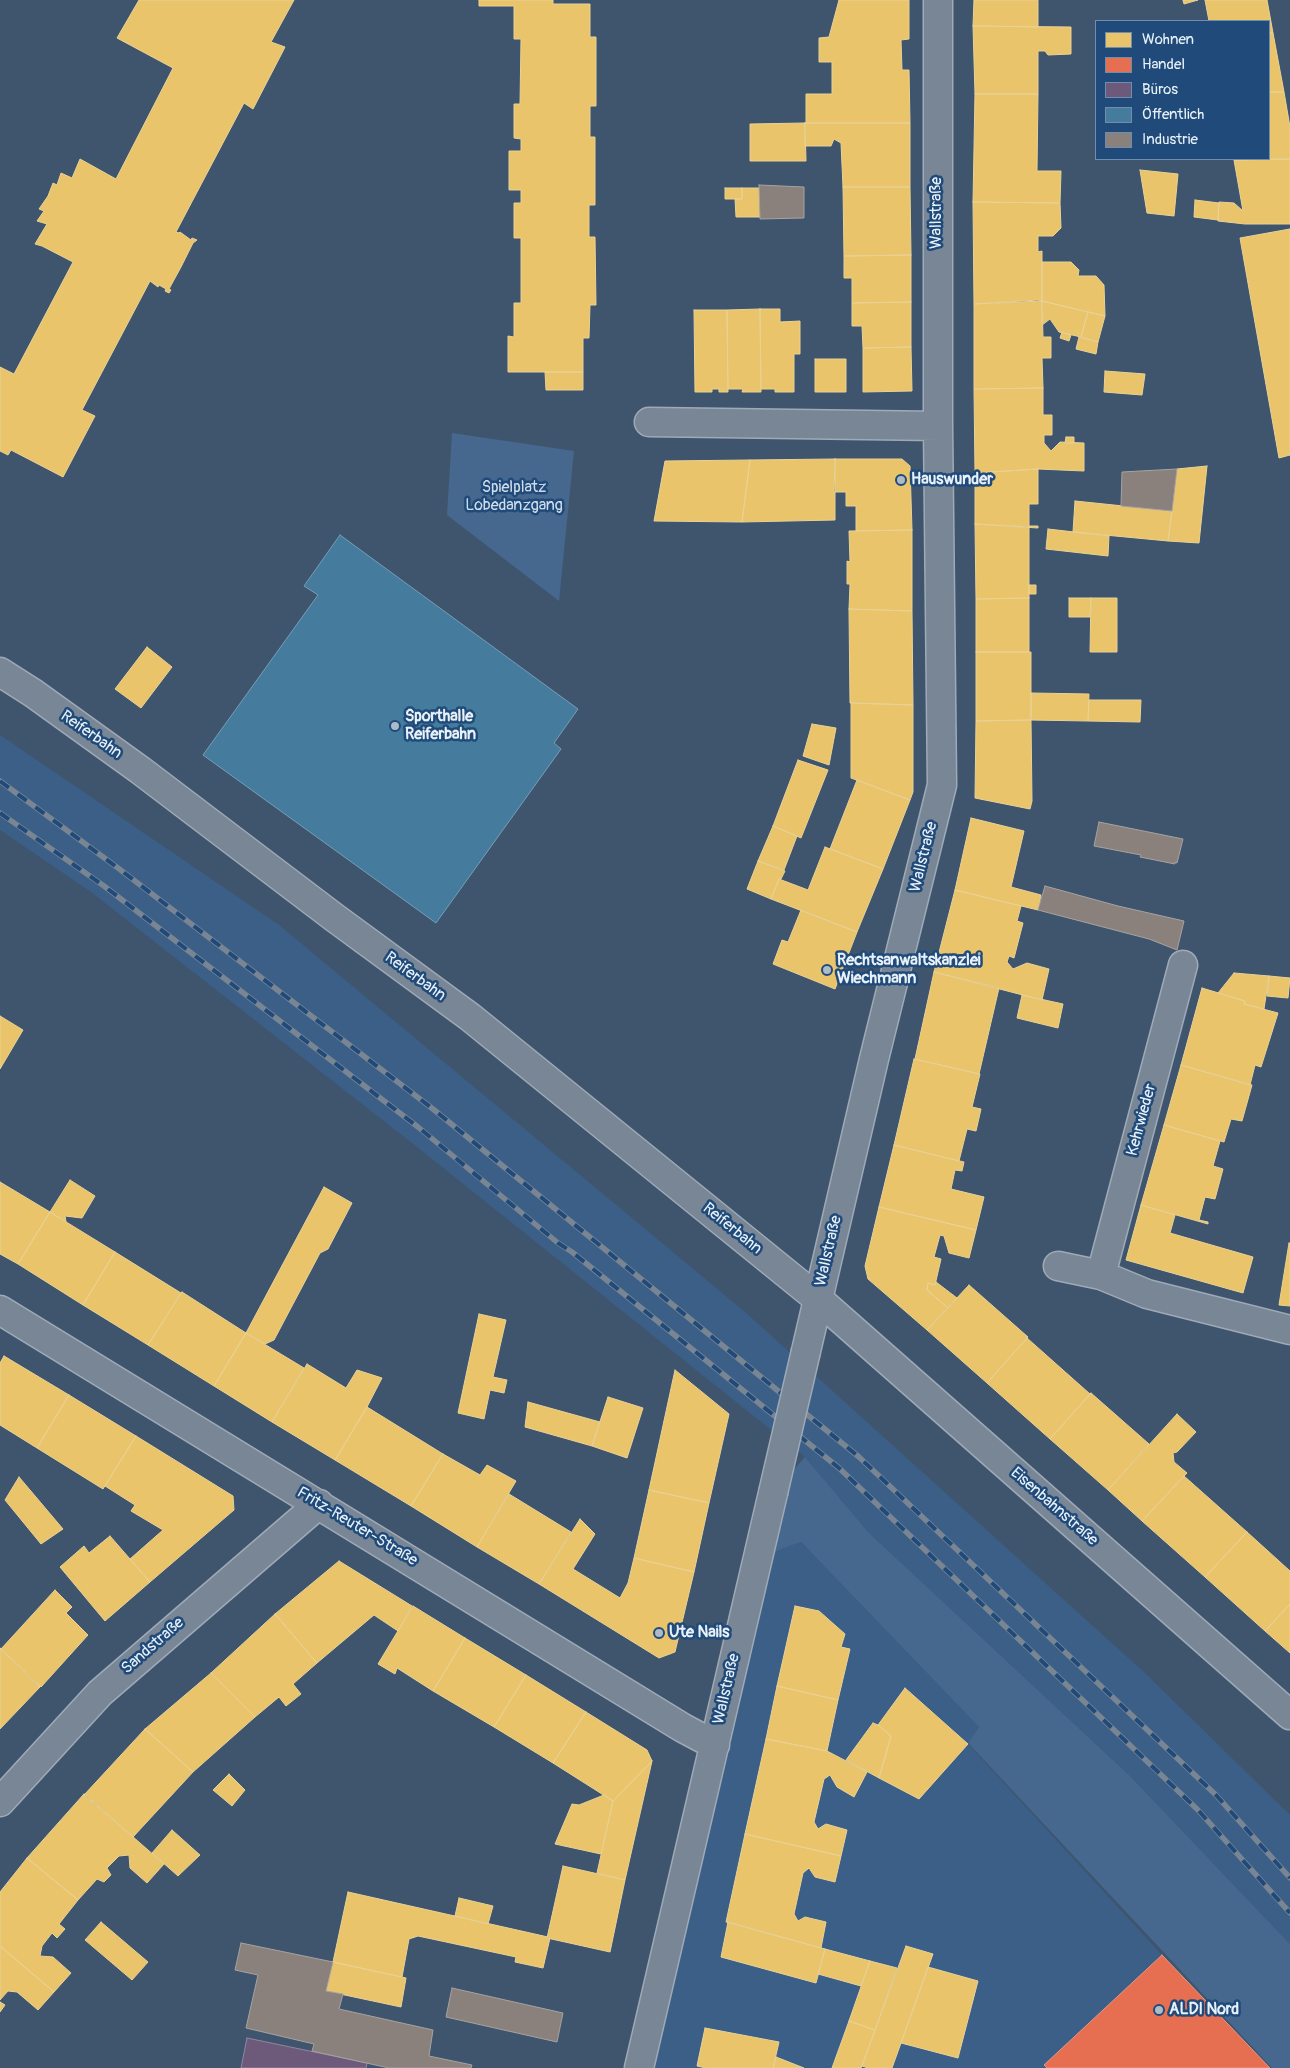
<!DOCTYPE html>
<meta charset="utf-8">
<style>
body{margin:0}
#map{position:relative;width:1290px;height:2068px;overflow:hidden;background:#3f556e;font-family:Pangolin,sans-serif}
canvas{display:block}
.legend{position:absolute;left:1095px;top:20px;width:175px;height:140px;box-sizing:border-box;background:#1f4a7a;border:1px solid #6f8dac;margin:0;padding:6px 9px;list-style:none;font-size:15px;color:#e8f1f8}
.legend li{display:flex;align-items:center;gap:10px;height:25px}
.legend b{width:25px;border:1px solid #6f8dac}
</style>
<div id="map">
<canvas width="1290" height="2068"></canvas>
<ul class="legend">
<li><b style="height:14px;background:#e9c46a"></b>Wohnen</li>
<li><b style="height:14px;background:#e76f51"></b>Handel</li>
<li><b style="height:14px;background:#6d597a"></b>Büros</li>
<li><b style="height:14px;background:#457b9d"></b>Öffentlich</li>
<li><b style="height:14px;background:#8a817c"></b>Industrie</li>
</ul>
</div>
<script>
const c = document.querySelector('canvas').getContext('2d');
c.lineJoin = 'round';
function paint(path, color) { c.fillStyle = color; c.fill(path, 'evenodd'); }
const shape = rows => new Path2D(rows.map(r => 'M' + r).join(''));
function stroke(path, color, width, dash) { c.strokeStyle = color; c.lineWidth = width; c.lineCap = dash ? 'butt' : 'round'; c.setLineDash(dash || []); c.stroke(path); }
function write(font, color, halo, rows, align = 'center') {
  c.font = font + ' Pangolin,sans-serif'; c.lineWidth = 5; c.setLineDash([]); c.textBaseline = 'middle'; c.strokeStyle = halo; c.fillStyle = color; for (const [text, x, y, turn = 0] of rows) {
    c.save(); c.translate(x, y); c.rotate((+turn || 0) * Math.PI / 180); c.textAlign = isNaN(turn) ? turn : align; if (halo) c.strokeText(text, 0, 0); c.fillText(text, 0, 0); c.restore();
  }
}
const built = shape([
 [0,735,279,925,745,1312,1146,1674,1290,1815,1290,1944,1129,1775,868,1532,805,1457,412,1143,91,892,0,830],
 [801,1542,979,1727,968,1744,1162,1955,1270,2068,639,2068,758,1558]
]);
const green = shape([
 [452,433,574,451,559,601,447,515],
 [805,1457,868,1532,1129,1775,1290,1944,1290,2068,1272,2068,968,1743,979,1727,801,1542,758,1558,773,1493]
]);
const homes = shape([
 [139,0,294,0,271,42,285,47,282,53,253,109,244,103,176,232,179,233,180,232,191,240,192,238,197,240,193,243,181,267,169,289,171,290,169,293,165,291,166,289,159,285,158,287,150,281,82,410,95,416,63,477,11,450,8,455,0,451,0,367,14,374,73,262,42,246,35,244,47,224,37,221,44,211,39,209,48,196,53,183,57,185,61,173,72,178,80,159,116,179,173,68,117,38,139,0],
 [479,0,553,0,553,4,590,4,590,37,596,37,596,106,590,106,590,137,595,137,595,205,589,205,589,237,595,237,596,305,590,305,589,338,583,338,583,372,508,372,508,336,514,337,514,303,521,303,521,238,514,238,514,203,521,203,521,190,509,190,509,151,521,151,521,139,514,138,514,104,520,104,521,39,514,39,514,6,479,6,479,0],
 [839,0,909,0,909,39,901,40,902,70,909,70,910,123,806,123,806,94,832,94,832,62,819,62,819,38,829,37,839,0],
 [974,0,1038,0,1038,27,973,26,974,0],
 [1183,0,1198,0,1184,4,1183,0],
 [1205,0,1267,0,1273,33,1269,33,1269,21,1209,21,1205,0],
 [973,26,1071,27,1071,54,1048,55,1045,51,1038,51,1038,94,975,94,973,26],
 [1269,33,1273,33,1284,92,1269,92,1269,33],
 [1269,92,1284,92,1290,127,1290,159,1234,160,1269,159,1269,92],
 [975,94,1038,94,1037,171,1061,171,1060,203,973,202,975,94],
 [805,123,806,161,750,161,750,124,805,123],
 [805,123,910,123,910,187,843,187,841,143,834,139,831,146,805,146,805,123],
 [1290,159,1290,224,1245,224,1218,221,1219,202,1234,203,1243,211,1234,160,1290,159],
 [1140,170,1178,174,1174,216,1147,213,1140,170],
 [843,187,910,187,911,255,844,256,843,187],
 [725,188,742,188,742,199,725,199,725,188],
 [742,188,759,188,760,217,736,217,735,199,742,199,742,188],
 [1195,200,1219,203,1218,220,1194,217,1195,200],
 [973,202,1060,203,1061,228,1053,236,1038,236,1038,252,1042,251,1042,301,974,304,973,202],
 [1290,229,1290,455,1279,458,1240,238,1290,229],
 [911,255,911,302,852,303,852,278,844,278,844,256,911,255],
 [1042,262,1071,262,1079,270,1078,276,1096,276,1104,285,1105,316,1042,301,1042,262],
 [1038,300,1042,301,1043,337,1051,337,1051,358,1042,358,1043,388,974,389,974,304,1038,300],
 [1042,301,1088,312,1081,337,1059,332,1050,319,1042,325,1042,301],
 [911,302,911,347,863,348,862,326,852,326,852,303,911,302],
 [760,309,761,392,742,392,743,389,728,389,727,310,760,309],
 [760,309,780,309,780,322,800,321,800,354,794,354,794,392,775,392,775,389,761,389,760,309],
 [694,310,727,310,728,392,719,392,719,389,712,389,712,392,695,392,694,310],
 [1088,312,1105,316,1098,342,1081,337,1088,312],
 [1062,332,1071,335,1069,341,1060,338,1062,332],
 [1079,337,1098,342,1096,354,1076,349,1079,337],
 [911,347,912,391,863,392,863,348,911,347],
 [815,359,846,359,846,392,815,392,815,359],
 [1105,371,1145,374,1142,395,1104,392,1105,371],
 [545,372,583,372,583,390,546,390,545,372],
 [1043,388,1043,415,1052,415,1052,435,1044,435,1044,443,1051,451,1060,442,1084,443,1084,471,1038,469,975,473,974,389,1043,388],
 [1066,437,1074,437,1074,443,1065,443,1066,437],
 [835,459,902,459,910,466,912,530,856,531,856,506,846,506,846,492,834,492,835,459],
 [835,459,835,520,742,522,750,460,835,459],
 [750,460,742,522,654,521,665,461,750,460],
 [1207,466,1199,543,1168,541,1177,469,1207,466],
 [1038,469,1038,504,1029,504,1029,526,1038,526,1038,528,975,524,975,473,1038,469],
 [1075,501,1172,511,1168,541,1073,532,1075,501],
 [975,524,1029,527,1029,598,976,599,975,524],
 [1048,529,1109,536,1108,556,1046,549,1048,529],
 [912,530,912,611,849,609,850,584,847,584,847,561,850,562,849,531,912,530],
 [1029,585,1036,585,1036,594,1029,594,1029,585],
 [1029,598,1029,652,976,652,976,599,1029,598],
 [1069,598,1091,598,1090,617,1069,617,1069,598],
 [1091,598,1117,598,1117,652,1090,652,1091,598],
 [849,609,912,611,913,705,850,703,849,609],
 [147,647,172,667,141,708,115,689,147,647],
 [976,652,1031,652,1031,720,976,721,976,652],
 [1031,693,1089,694,1088,721,1031,720,1031,693],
 [1089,700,1141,700,1140,722,1088,721,1089,700],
 [851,703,913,705,913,792,910,800,851,778,851,703],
 [1031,720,1032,801,1030,809,975,798,976,721,1031,720],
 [812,724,836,728,829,765,803,756,812,724],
 [798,760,828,770,801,838,773,826,798,760],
 [857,780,910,800,883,869,830,849,857,780],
 [971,818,1024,831,1011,887,1041,895,1038,910,955,890,971,818],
 [773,826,797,836,784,870,758,861,773,826],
 [825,847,883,869,857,932,771,899,779,879,808,890,825,847],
 [758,861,785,871,781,879,779,879,771,899,747,889,758,861],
 [955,890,1021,906,1017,921,1023,923,1014,958,1009,956,1007,962,1013,969,1027,963,1049,969,1042,1000,934,972,955,890],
 [801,910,857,932,835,989,773,964,782,940,788,942,801,910],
 [934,972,999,988,979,1074,915,1059,934,972],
 [1234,973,1269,976,1264,1009,1244,1004,1245,1001,1218,993,1234,973],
 [1269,976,1290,978,1288,998,1267,996,1269,976],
 [1202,988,1245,1001,1244,1004,1278,1013,1261,1067,1255,1065,1250,1085,1181,1065,1202,988],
 [1022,995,1063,1004,1058,1028,1017,1018,1022,995],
 [0,1016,23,1030,0,1069,0,1016],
 [914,1059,980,1074,972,1107,981,1109,976,1131,967,1129,959,1161,894,1145,914,1059],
 [1181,1065,1252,1085,1242,1121,1231,1119,1224,1142,1164,1125,1181,1065],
 [1164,1125,1220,1141,1213,1166,1223,1169,1215,1199,1205,1197,1199,1220,1208,1222,1208,1224,1141,1205,1164,1125],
 [894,1145,964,1162,962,1171,955,1170,951,1189,984,1197,976,1230,879,1207,894,1145],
 [70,1180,95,1196,82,1218,65,1216,66,1222,50,1212,70,1180],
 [0,1182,50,1212,18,1264,0,1254,0,1182],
 [324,1187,352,1203,328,1249,320,1253,274,1340,265,1344,246,1333,324,1187],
 [1141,1205,1175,1215,1170,1233,1253,1257,1243,1293,1126,1260,1141,1205],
 [879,1207,976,1230,969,1258,949,1253,944,1236,940,1235,934,1257,941,1259,935,1285,928,1283,927,1290,948,1308,927,1330,868,1279,865,1266,879,1207],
 [50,1212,115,1252,83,1305,18,1264,50,1212],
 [1289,1243,1290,1243,1290,1306,1279,1305,1289,1243],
 [115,1252,181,1293,148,1345,83,1305,115,1252],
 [936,1282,957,1298,948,1308,927,1290,928,1283,935,1285,936,1282],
 [969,1285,1028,1337,987,1383,927,1330,969,1285],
 [182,1292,246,1333,214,1386,148,1345,182,1292],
 [479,1314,506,1320,493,1377,507,1380,504,1393,490,1390,484,1419,458,1413,479,1314],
 [246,1333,304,1368,272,1422,214,1386,246,1333],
 [1027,1338,1090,1394,1050,1439,987,1383,1027,1338],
 [4,1356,69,1395,37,1448,0,1425,0,1363,4,1356],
 [307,1364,346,1388,357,1370,382,1378,367,1407,335,1460,272,1422,307,1364],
 [675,1370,729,1414,709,1503,649,1490,675,1370],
 [1091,1393,1149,1444,1108,1490,1050,1439,1091,1393],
 [69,1395,136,1436,103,1489,37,1448,69,1395],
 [608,1397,643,1408,627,1458,592,1446,608,1397],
 [528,1402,600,1422,592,1446,525,1427,528,1402],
 [367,1407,443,1454,411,1506,335,1460,367,1407],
 [1177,1414,1196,1432,1177,1452,1173,1453,1174,1462,1187,1473,1142,1521,1108,1490,1177,1414],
 [136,1436,233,1496,234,1510,150,1582,130,1559,163,1530,131,1511,135,1505,105,1486,136,1436],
 [443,1454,480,1475,487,1465,516,1481,477,1547,411,1506,443,1454],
 [1184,1476,1247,1532,1205,1577,1142,1521,1184,1476],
 [19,1477,63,1529,41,1544,5,1500,19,1477],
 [649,1490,709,1503,694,1572,634,1558,649,1490],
 [509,1494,571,1532,539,1584,477,1547,509,1494],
 [580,1519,595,1534,573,1569,620,1598,628,1583,634,1558,694,1572,675,1652,659,1658,539,1584,580,1519],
 [1247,1532,1290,1571,1290,1604,1265,1631,1205,1577,1247,1532],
 [110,1536,150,1582,105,1621,60,1567,84,1546,89,1553,110,1536],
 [339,1561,412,1606,398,1631,374,1615,317,1663,275,1614,339,1561],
 [55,1590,72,1607,66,1613,88,1635,41,1687,1,1649,55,1590],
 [1290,1604,1290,1653,1265,1631,1290,1604],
 [413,1606,465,1638,433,1691,397,1668,395,1674,378,1664,413,1606],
 [795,1606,819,1611,845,1634,841,1647,850,1649,838,1700,777,1686,795,1606],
 [275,1614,317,1663,293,1684,301,1694,286,1706,279,1697,255,1717,211,1673,275,1614],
 [465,1638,526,1675,494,1727,433,1691,465,1638],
 [0,1648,40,1687,0,1729,0,1648],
 [211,1673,255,1717,193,1772,145,1729,211,1673],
 [526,1675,586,1712,553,1763,494,1727,526,1675],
 [777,1686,838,1700,827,1751,766,1739,777,1686],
 [905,1688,968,1744,919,1799,879,1778,891,1736,878,1725,905,1688],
 [586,1712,647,1750,652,1761,613,1801,553,1763,586,1712],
 [873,1723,878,1725,891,1736,879,1778,846,1760,873,1723],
 [145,1729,193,1772,133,1837,84,1795,145,1729],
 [766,1739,827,1751,867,1772,854,1797,837,1787,830,1775,824,1779,814,1822,818,1829,826,1824,847,1830,841,1856,745,1834,766,1739],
 [652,1761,625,1880,597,1873,613,1801,652,1761],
 [229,1774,245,1790,232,1806,213,1790,229,1774],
 [84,1794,164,1864,147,1883,130,1868,129,1855,119,1856,107,1868,111,1875,104,1882,97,1879,78,1900,27,1858,84,1794],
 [604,1795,613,1801,601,1854,555,1844,572,1804,579,1805,604,1795],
 [172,1830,200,1855,178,1876,152,1853,172,1830],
 [745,1834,841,1856,835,1882,815,1877,809,1868,803,1873,794,1914,798,1921,805,1917,826,1922,821,1948,726,1922,745,1834],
 [27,1858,78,1900,59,1924,65,1929,57,1938,52,1933,42,1946,40,1956,53,1957,71,1973,54,1992,0,1946,0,1892,27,1858],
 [563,1866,625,1880,610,1952,547,1938,563,1866],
 [348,1892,548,1937,550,1938,543,1968,515,1962,516,1957,418,1936,409,1939,402,1977,333,1962,348,1892],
 [459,1898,493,1906,488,1924,455,1916,459,1898],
 [101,1922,148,1962,132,1980,85,1940,101,1922],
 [728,1922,825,1949,816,1983,721,1957,728,1922],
 [0,1946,54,1992,38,2010,17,1992,8,1991,0,2000,0,1946],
 [906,1946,933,1954,892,2068,868,2068,862,2066,906,1946],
 [825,1949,870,1961,861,1986,818,1974,825,1949],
 [870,1961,897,1968,875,2030,849,2021,870,1961],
 [333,1962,406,1978,401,2007,326,1991,333,1962],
 [928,1967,978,1981,958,2058,901,2043,928,1967],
 [0,2002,5,2005,0,2012,0,2002],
 [849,2021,875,2030,861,2068,832,2068,849,2021],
 [705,2028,779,2042,773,2068,706,2068,697,2066,705,2028],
 [776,2057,804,2068,773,2068,776,2057]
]);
const shops = shape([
 [1162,1955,1270,2068,1047,2068,1044,2065,1162,1955]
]);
const offices = shape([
 [247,2038,367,2063,366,2068,241,2068,247,2038]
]);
const public = shape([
 [340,535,578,709,554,743,561,749,436,923,203,755,318,595,304,586,340,535]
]);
const industry = shape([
 [759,185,804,187,804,218,760,219,759,185],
 [1177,469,1172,511,1121,506,1122,472,1177,469],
 [1099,822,1183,839,1177,863,1175,862,1175,864,1140,857,1141,855,1094,846,1099,822],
 [1045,886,1118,906,1184,921,1177,950,1149,939,1038,910,1045,886],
 [241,1943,333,1962,326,1991,343,1994,339,2009,433,2030,429,2056,472,2065,471,2068,389,2068,312,2051,314,2044,246,2028,258,1975,235,1970,241,1943],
 [452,1988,563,2013,557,2042,446,2017,452,1988]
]);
const minor = shape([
 [649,422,938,426],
 [0,672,33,693,140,770,335,918,470,1017,818,1299,1290,1715],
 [1058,1266,1101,1275,1147,1294,1290,1330],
 [1101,1275,1183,965],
 [0,1310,683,1728,715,1745],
 [806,1351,874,1059,942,785,938,426,938,0],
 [0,1802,100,1693,319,1504],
 [639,2068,773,1493]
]);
const rail = shape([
 [0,781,118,868,433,1109,859,1457,1216,1795,1290,1878],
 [0,813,104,886,418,1127,558,1243,572,1252,839,1468,1198,1810,1290,1913]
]);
const minorBridge = shape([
 [773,1493,806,1351]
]);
const markers = [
 [901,480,5,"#adbac8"],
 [395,726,5,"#adbac8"],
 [827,970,5,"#adbac8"],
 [659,1633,5,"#adbac8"],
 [1159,2010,5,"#adbac8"]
];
const streetNames = [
 ["Wallstraße",937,213,-90],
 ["Reiferbahn",91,735,35],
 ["Wallstraße",924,857,-76],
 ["Reiferbahn",415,977,36],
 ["Kehrwieder",1142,1120,-75],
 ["Reiferbahn",732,1229,39],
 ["Wallstraße",829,1251,-77],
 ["Eisenbahnstraße",1054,1507,41],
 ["Fritz-Reuter-Straße",357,1527,31],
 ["Sandstraße",153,1646,-41],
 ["Wallstraße",727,1689,-77]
];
const poiNames = [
 ["Hauswunder",911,480],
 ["Sporthalle",405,717],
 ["Reiferbahn",405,735],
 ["Rechtsanwaltskanzlei",837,961],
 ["Wiechmann",837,979],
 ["Ute Nails",669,1633],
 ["ALDI Nord",1169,2010]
];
const parkNames = [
 ["Spielplatz",514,488],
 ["Lobedanzgang",514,506]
];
paint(built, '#3b5f87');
paint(green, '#46688e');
paint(homes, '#e9c46a');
stroke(homes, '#e9d295', 1);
paint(shops, '#e76f51');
stroke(shops, '#e79683', 1);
paint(offices, '#6d597a');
stroke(offices, '#9287a0', 1);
paint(public, '#457b9d');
stroke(public, '#769eb8', 1);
paint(industry, '#8a817c');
stroke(industry, '#a6a3a1', 1);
stroke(minor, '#9faab7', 31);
stroke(minor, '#798695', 28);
stroke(rail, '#798592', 5.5);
stroke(rail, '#1f4a7a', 4, [11]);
stroke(minorBridge, '#9faab7', 31, []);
stroke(minorBridge, '#798695', 28);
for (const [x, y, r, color] of markers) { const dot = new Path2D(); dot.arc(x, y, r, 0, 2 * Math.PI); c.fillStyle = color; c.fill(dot); stroke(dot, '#1f4a7a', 2); }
write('16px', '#e8f1f8', '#1f4a7a', streetNames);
write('bold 16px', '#e8f1f8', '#1f4a7a', poiNames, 'left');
write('16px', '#d0dde9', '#1f4a7a', parkNames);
</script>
